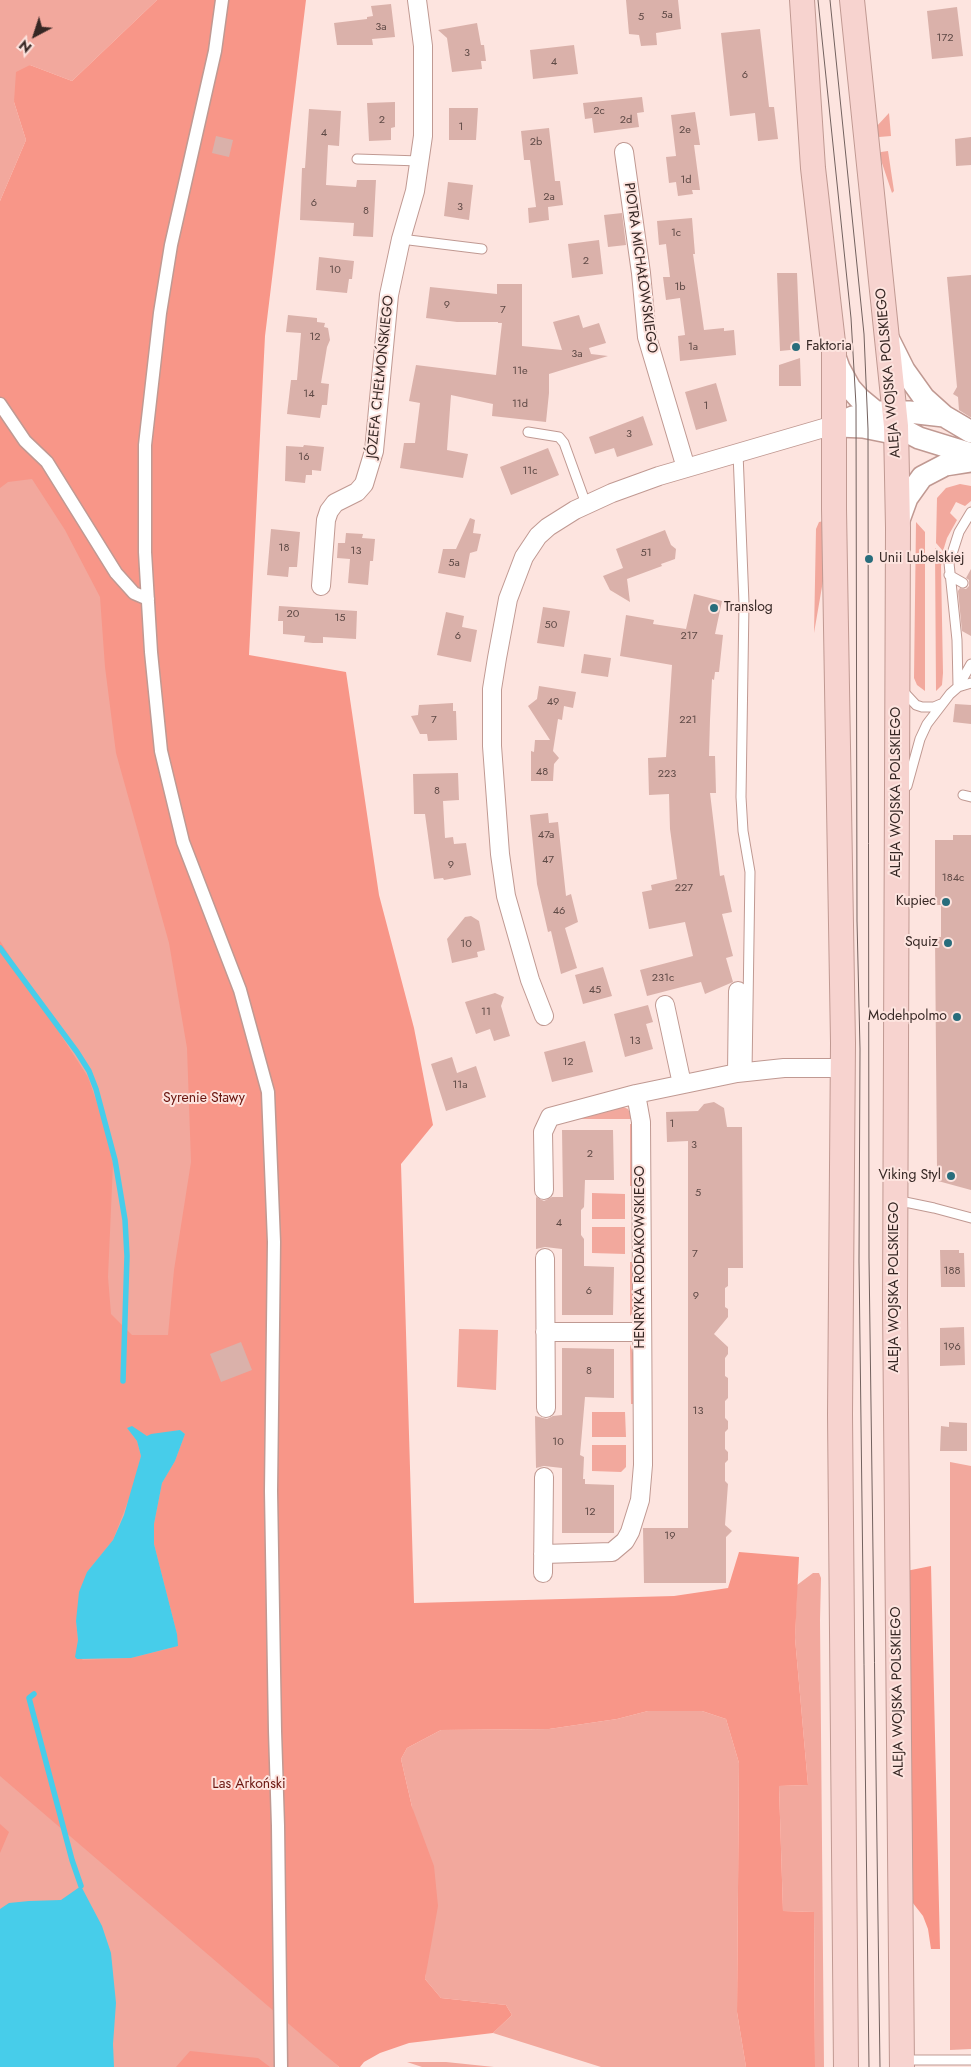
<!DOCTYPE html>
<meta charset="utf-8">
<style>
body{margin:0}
#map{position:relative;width:971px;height:2067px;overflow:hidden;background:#fde4df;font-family:Jost,sans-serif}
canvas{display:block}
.north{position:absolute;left:10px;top:10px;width:50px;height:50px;-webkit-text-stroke:4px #fde4df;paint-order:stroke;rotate:220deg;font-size:14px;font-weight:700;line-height:20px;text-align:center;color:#362724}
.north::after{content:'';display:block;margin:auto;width:18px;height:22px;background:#362724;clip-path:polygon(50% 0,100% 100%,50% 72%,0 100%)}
</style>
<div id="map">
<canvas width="971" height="2067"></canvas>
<div class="north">N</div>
</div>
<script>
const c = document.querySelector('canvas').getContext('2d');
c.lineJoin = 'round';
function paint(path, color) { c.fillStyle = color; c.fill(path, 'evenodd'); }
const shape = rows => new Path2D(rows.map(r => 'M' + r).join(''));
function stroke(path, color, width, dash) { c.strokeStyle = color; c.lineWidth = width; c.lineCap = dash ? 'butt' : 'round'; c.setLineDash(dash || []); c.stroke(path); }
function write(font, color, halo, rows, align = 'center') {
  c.font = font + ' Jost,sans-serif'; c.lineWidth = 4; c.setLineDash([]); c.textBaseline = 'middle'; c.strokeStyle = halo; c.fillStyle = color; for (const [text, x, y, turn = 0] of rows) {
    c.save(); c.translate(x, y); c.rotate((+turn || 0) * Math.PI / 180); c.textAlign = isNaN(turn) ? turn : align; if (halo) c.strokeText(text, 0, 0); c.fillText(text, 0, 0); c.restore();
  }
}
const green = shape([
 [0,0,157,0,72,81,30,65,14,102,26,140,0,201],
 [889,113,891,136,879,137,876,127],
 [888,151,894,191,892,193,879,154,881,152],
 [0,282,257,333,245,658,396,1166,327,2056,339,2067,0,2067],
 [960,484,971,486,971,501,965,506,956,502,950,513,957,520,947,538,943,551,936,543,937,498,946,488],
 [824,521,824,575,814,633,816,529,819,522],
 [916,522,925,532,925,691,917,685,914,678],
 [935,548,943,554,941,566,943,673,942,685,936,691],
 [619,1105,628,1109,633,1119,573,1119],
 [630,1124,633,1124,633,1186,630,1186],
 [592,1193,625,1194,625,1219,592,1219],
 [592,1227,625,1227,625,1254,592,1253],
 [630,1262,633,1262,633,1312,630,1316],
 [459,1329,498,1330,496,1390,457,1387],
 [630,1344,634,1356,634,1404,631,1404],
 [592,1412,625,1412,626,1437,592,1437],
 [592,1445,626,1445,626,1467,621,1472,592,1471],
 [950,1462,971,1466,971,2049,950,2050],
 [813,1573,819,1573,821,1578,820,1620,824,2067,815,2067,814,1912,783,1911,779,1786,808,1785,795,1638,797,1585],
 [648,1711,702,1711,726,1719,739,1763,737,2012,746,2067,601,2067,493,2033,512,2015,506,2005,441,1998,425,1979,428,1952,412,1807,401,1759,407,1748,441,1730,549,1729,617,1719],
 [407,2062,446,2062,494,2067,422,2067]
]);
const forest = shape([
 [157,0,306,0,265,336,249,655,346,672,379,895,414,1028,433,1125,401,1164,414,1603,674,1596,728,1588,739,1552,799,1557,795,1638,808,1785,779,1786,783,1911,814,1912,815,2067,746,2067,737,2012,739,1763,726,1719,702,1711,648,1711,617,1719,549,1729,441,1730,407,1748,401,1759,412,1807,434,1866,438,1906,425,1979,441,1998,506,2005,512,2015,493,2033,409,2043,380,2053,364,2062,360,2067,339,2067,0,1776,0,941,88,1077,102,1117,113,1164,108,1277,111,1314,132,1335,168,1335,174,1270,191,1162,187,1048,169,943,116,753,105,667,100,597,65,530,32,479,8,482,0,488,0,201,26,140,14,102,16,72,30,65,72,81],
 [132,1427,147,1436,180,1430,185,1434,175,1461,162,1483,154,1524,154,1544,177,1634,171,1648,131,1658,83,1660,77,1655,78,1640,76,1621,87,1572,113,1540,132,1491,141,1456,137,1441,127,1428],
 [931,1566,940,1949,931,1949,928,1929,923,1916,909,1898,906,1571],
 [0,1824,9,1832,0,1853],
 [190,2051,258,2058,270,2067,176,2067]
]);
const water = shape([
 [132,1426,147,1436,151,1434,180,1430,185,1434,175,1461,162,1483,154,1524,154,1544,177,1634,178,1646,131,1658,77,1659,75,1657,78,1640,76,1621,79,1592,87,1572,113,1540,124,1515,141,1456,137,1441,127,1428],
 [81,1886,102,1926,111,1953,116,2003,113,2044,114,2067,0,2067,0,1909,9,1903,29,1901,61,1900]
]);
const stream = shape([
 [0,948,77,1052,89,1071,96,1089,115,1160,125,1220,127,1256,123,1381],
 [34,1694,29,1698,72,1860,81,1886]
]);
const building = shape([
 [626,0,678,0,681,29,656,33,657,45,641,46,639,35,629,34],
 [391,4,395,37,372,39,373,45,337,45,334,23,367,19,367,17,373,16,371,6],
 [957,7,963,56,932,59,927,11],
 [477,23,481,45,484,45,486,61,481,61,482,69,452,72,447,38,438,30],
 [760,29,769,107,774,107,778,139,758,141,755,113,730,116,721,33],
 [574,45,578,74,533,79,530,50],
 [642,97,644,112,637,113,639,127,594,133,592,118,585,119,583,103],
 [395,102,395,127,391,128,391,140,369,141,367,103],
 [449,108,478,108,476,140,449,140],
 [309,109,341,111,339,146,328,145,326,185,356,187,357,180,376,180,373,237,353,236,354,223,300,220,302,168,305,168],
 [695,112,700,145,694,145,700,190,692,190,693,194,678,196,676,182,669,183,666,157,676,156,671,115],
 [549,128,555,181,560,181,563,205,548,207,549,220,529,223,528,208,536,207,530,160,524,160,521,131],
 [216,136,233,140,229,157,212,153],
 [971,137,971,165,956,166,955,139],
 [448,182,473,185,469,220,444,216],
 [622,213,626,245,608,247,604,215],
 [692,218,695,254,693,254,704,330,724,328,724,331,734,330,736,355,680,361,678,336,685,335,680,298,666,300,663,277,670,277,666,244,659,245,657,221],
 [599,240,603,274,572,278,568,244],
 [319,257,354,261,352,279,349,279,347,293,316,290],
 [777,273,797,273,800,349,780,351],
 [971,275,971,417,970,417,959,410,958,397,953,394,957,387,947,277],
 [497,284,522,284,522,346,562,350,553,322,579,315,583,328,599,323,606,343,589,348,591,354,608,356,549,374,549,393,546,422,492,416,493,404,451,395,447,450,468,454,463,478,400,468,404,443,415,443,420,403,409,401,416,365,496,375,502,323,498,323,498,322,457,322,426,318,430,287,497,294],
 [288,315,317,318,317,322,325,323,324,327,328,328,330,340,327,347,321,383,329,384,327,405,322,405,320,418,287,414,291,380,297,380,301,333,286,332],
 [800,358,801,386,779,386,779,365],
 [716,383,727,421,696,430,685,392],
 [643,416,653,445,617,457,614,448,595,454,589,437],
 [304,445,324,447,321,471,312,470,312,475,306,475,305,483,285,481,286,446,303,447],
 [548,448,559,475,511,495,500,467],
 [470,518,475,520,473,533,481,534,477,551,470,553,465,578,438,573,443,549,456,549],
 [271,529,300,532,297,567,289,567,288,577,267,575],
 [665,530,671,545,676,549,675,559,661,564,662,566,627,579,630,602,610,590,603,576,623,568,616,549],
 [346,533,363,534,362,538,375,539,373,561,370,561,368,585,348,583,350,559,337,558,338,543,345,543],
 [971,569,971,636,962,631,958,591,960,588,966,589,969,586,969,580,966,578],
 [694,594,722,601,715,634,723,635,719,672,715,672,714,680,712,679,710,720,709,756,715,756,716,793,710,793,720,876,724,875,732,912,722,914,733,956,726,958,733,982,705,994,701,982,647,996,640,970,693,956,685,922,649,929,642,892,652,890,651,885,677,879,670,829,669,794,649,795,648,758,666,757,672,665,620,656,626,615,654,620,653,624,686,629],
 [279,606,357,611,356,639,323,637,323,643,313,643,304,642,305,636,283,634,283,621,278,621],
 [543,607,570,611,564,647,537,643],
 [446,612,464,616,462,627,477,630,471,662,437,655],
 [584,654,611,658,608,677,581,673],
 [539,686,576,692,573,708,564,706,562,720,558,719,553,751,559,758,554,764,553,781,531,781,531,751,534,752,535,740,550,740,528,706,537,699],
 [453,703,453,711,456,711,457,740,428,741,427,734,420,734,411,716,418,715,419,705],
 [955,704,971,705,971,724,953,722],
 [458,773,459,800,443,801,445,838,453,837,454,844,466,843,471,875,444,880,443,878,434,879,425,814,414,814,413,774],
 [548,813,549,823,558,822,566,896,571,894,578,922,565,928,577,968,561,974,551,931,548,932,537,884,530,815],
 [953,835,971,835,971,1190,938,1181,937,1169,935,937,941,937,941,905,935,905,935,840,953,840],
 [471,916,479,921,485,950,477,952,478,957,452,963,447,939,465,917],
 [603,967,612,996,583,1004,575,975],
 [495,993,504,997,501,1006,510,1036,494,1041,490,1029,476,1034,465,1002],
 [648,1005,653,1022,646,1024,653,1049,625,1057,614,1014],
 [585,1041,593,1072,552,1082,544,1052],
 [452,1057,457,1073,476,1066,486,1097,446,1111,431,1064],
 [714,1102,724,1108,727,1127,742,1127,743,1268,728,1268,728,1286,725,1288,725,1307,728,1309,728,1317,714,1334,728,1347,728,1354,725,1358,725,1376,728,1378,728,1398,725,1401,725,1418,728,1421,728,1429,725,1432,725,1449,728,1452,728,1460,725,1463,725,1481,728,1484,725,1525,732,1531,726,1537,726,1583,644,1583,643,1528,688,1528,688,1141,667,1142,666,1112,698,1111,704,1104],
 [562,1130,613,1130,614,1180,585,1180,584,1207,581,1210,581,1235,584,1239,584,1266,614,1267,613,1315,562,1315,562,1249,545,1247,536,1249,536,1197,544,1201,552,1197,563,1197],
 [940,1250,959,1250,959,1253,964,1253,965,1287,941,1287],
 [964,1327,965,1365,940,1366,940,1328],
 [241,1342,252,1370,221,1382,210,1354],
 [562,1348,614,1349,614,1398,585,1397,580,1455,584,1457,583,1479,585,1479,585,1484,614,1485,614,1533,562,1533,562,1468,544,1466,536,1468,535,1416,547,1419,553,1416,562,1415],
 [949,1422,967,1423,967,1451,940,1451,941,1426,949,1427]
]);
const service = shape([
 [357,159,420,161],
 [401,239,482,249],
 [528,432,559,437,564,443,586,504],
 [738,453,744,603,741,797,743,831,750,872,747,1072],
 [949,575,963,583],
 [958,686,957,640,949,563,959,532,971,512],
 [958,687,971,683],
 [902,690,916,705,922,707,934,707,941,704],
 [907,786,920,739,927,724,950,694,958,687,971,664],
 [963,795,971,797],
 [897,1202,905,1202,934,1208,971,1218],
 [902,2060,971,2060]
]);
const pedestrian = shape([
 [222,0,215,51,171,245,160,313,145,445,145,552,151,652,161,751,183,842,240,990,268,1092,274,1242,271,1491,275,1731,278,1826,281,2067],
 [0,404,25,441,47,462,116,573,134,593,148,599]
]);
const minor = shape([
 [624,152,641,273,647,337,686,468],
 [321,586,326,520,329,511,335,503,357,492,364,484,374,451,389,295,401,239,415,191,423,136,423,46,417,0],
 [665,1005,682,1084],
 [544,1016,530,980,506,896,500,854,492,746,492,689,497,658,508,599,524,557,538,536,548,527,575,510,612,493,659,476,834,425],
 [737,1073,738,991],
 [544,1190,543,1132,550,1117,636,1094],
 [545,1258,546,1408],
 [545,1332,642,1332],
 [543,1554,612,1552,625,1541,630,1532,640,1500,643,1465,641,1122,636,1094,737,1073,784,1068,843,1068],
 [543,1573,544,1477]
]);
const tertiary = shape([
 [889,340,904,370,924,398,944,416,971,432],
 [834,354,839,368,850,388,859,398,876,412,896,426,919,438,971,454],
 [834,425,853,417,876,412,909,412,944,416],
 [839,426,863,427,903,435],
 [899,520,907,498,922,477,945,465,971,461]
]);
const secondary = shape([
 [802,0,813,168,834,351,834,509,843,1043,840,1414,846,2067],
 [852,0,896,426,898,528,895,1304,902,2067]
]);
const tram = shape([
 [818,0,851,318,856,405,857,921,860,1049,859,1261,869,2067],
 [830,0,864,334,868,429,869,1258,880,2067]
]);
const markers = [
 [796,347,5,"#286d7c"],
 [869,559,5,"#286d7c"],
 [714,608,5,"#286d7c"],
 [946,902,5,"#286d7c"],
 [948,943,5,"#286d7c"],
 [957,1017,5,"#286d7c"],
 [951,1176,5,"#286d7c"]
];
const numberNames = [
 ["5a",667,15],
 ["5",641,17],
 ["3a",381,27],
 ["172",945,38],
 ["3",467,53],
 ["4",554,62],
 ["6",745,75],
 ["2c",599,111],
 ["2",382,120],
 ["2d",626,120],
 ["1",461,127],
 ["2e",685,130],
 ["4",324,133],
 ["2b",536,142],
 ["1d",686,180],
 ["2a",549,197],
 ["6",314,203],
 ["3",460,207],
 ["8",366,211],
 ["1c",676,233],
 ["2",586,261],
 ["10",335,270],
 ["1b",680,287],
 ["9",447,305],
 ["7",503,310],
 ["12",315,337],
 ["1a",693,347],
 ["3a",577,354],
 ["11e",520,371],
 ["14",309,394],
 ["11d",520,404],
 ["1",706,406],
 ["3",629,434],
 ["16",304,457],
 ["11c",530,471],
 ["18",284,548],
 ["13",356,551],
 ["51",646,553],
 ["5a",454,563],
 ["20",293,614],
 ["15",340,618],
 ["50",551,625],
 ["6",458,636],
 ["217",689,636],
 ["49",553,702],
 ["7",434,720],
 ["221",688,720],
 ["48",542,772],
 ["223",667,774],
 ["8",437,791],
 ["47a",546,835],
 ["47",548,860],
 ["9",451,865],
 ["184c",953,878],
 ["227",684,888],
 ["46",559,911],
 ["10",466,944],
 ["231c",663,978],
 ["45",595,990],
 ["11",486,1012],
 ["13",635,1041],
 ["12",568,1062],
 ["11a",460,1085],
 ["1",672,1124],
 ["3",694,1145],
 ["2",590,1154],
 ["5",698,1193],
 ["4",559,1223],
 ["7",695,1254],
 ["188",952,1271],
 ["6",589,1291],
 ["9",696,1296],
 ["196",952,1347],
 ["8",589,1371],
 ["13",698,1411],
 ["10",558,1442],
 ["12",590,1512],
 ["19",670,1536]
];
const streetNames = [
 ["PIOTRA MICHAŁOWSKIEGO",640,268,82],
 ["ALEJA WOJSKA POLSKIEGO",889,373,-95],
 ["JÓZEFA CHEŁMOŃSKIEGO",381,377,-84],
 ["ALEJA WOJSKA POLSKIEGO",897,792,-90],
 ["HENRYKA RODAKOWSKIEGO",641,1257,-90],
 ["ALEJA WOJSKA POLSKIEGO",895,1287,-90],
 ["ALEJA WOJSKA POLSKIEGO",898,1692,-91]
];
const poiNames = [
 ["Faktoria",806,347,"left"],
 ["Unii Lubelskiej",879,559,"left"],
 ["Translog",724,608,"left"],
 ["Kupiec",936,902],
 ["Squiz",938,943],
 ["Modehpolmo",947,1017],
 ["Viking Styl",941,1176]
];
const parkNames = [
 ["Syrenie Stawy",204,1099],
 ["Las Arkoński",249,1785]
];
paint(green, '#f2a89d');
paint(forest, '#f89688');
paint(water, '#47cdea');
stroke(stream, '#47cdea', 5.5);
paint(building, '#dab1aa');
stroke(service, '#c09992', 11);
stroke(pedestrian, '#c09992', 15);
stroke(minor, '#c09992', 20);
stroke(tertiary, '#c09992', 24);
stroke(secondary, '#c09992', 26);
stroke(service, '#fff', 9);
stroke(pedestrian, '#fff', 12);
stroke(minor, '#fff', 18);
stroke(tertiary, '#fff', 21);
stroke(secondary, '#f7d3cf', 24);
stroke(tram, '#73615e', 1);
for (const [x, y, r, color] of markers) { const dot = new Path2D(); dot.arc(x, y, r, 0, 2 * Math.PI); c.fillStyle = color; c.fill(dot); stroke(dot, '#fde4df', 2); }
write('11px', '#5f4a46', null, numberNames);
write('14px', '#362724', '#fde4df', streetNames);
write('14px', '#362724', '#fde4df', poiNames, 'right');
write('14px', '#6a150f', '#fde4df', parkNames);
</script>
